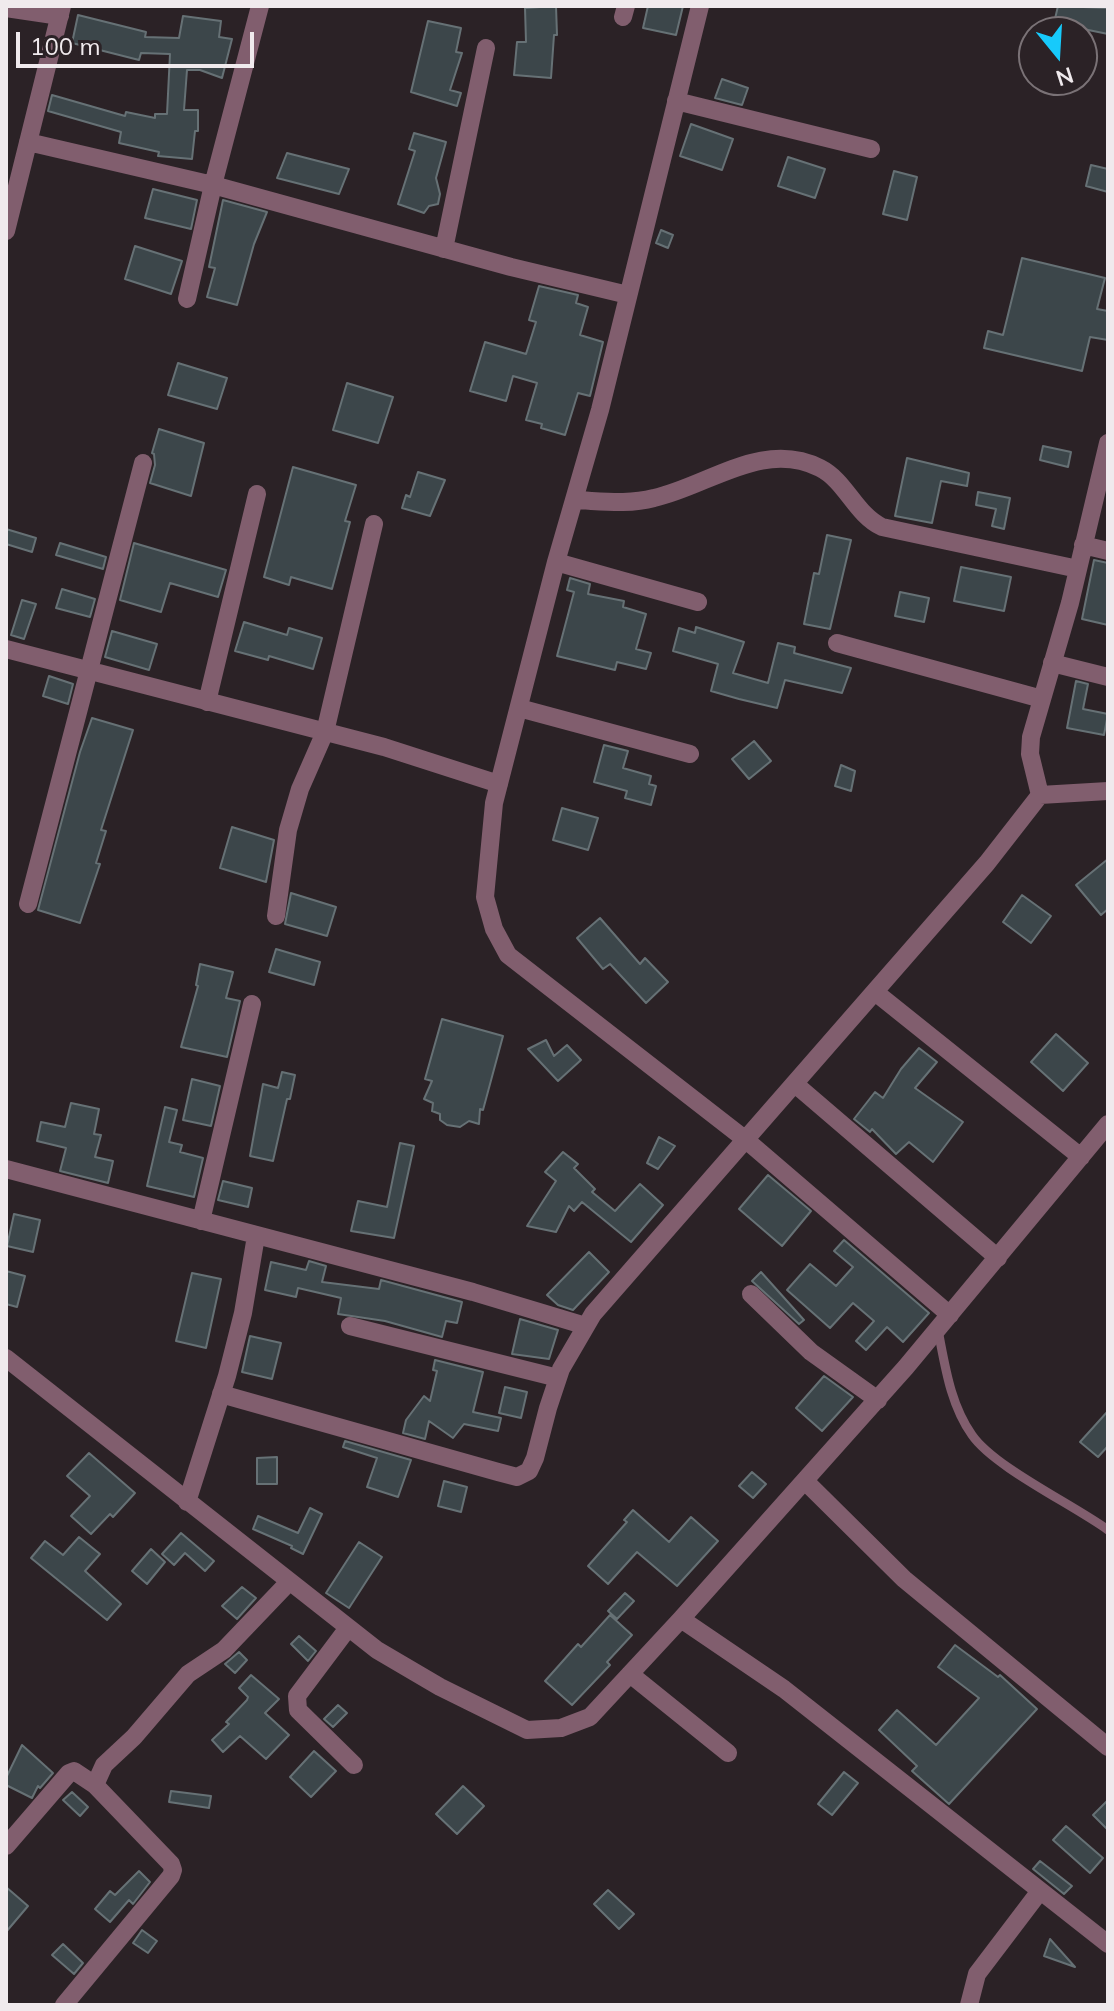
<!DOCTYPE html>
<html>
<head>
<meta charset="utf-8">
<style>
	body { margin:0 }
	#map { position:relative; width:1114px; height:2011px; overflow:hidden; background:#2b2226; font-family:Mulish,sans-serif }
	canvas { display:block }
	.frame { position:absolute; inset:0; border:8px solid #f0eaed; pointer-events:none }
	.north { position:absolute; left:1018px; top:16px; width:80px; height:80px; box-sizing:border-box; background:#2b2226; border:2px solid #7a7276; border-radius:50%; rotate:162deg; font-size:22px; font-weight:700; line-height:32px; text-align:center; color:#f0eaed }
	.north::after { content:''; display:block; margin:auto; width:28px; height:36px; background:#17cafb; clip-path:polygon(50% 0,100% 100%,50% 72%,0 100%) }
	.scale { position:absolute; left:16px; top:32px; width:238px; height:36px; box-sizing:border-box; border:4px solid #f0eaed; border-top:0; padding-left:10px; font-size:24px; line-height:28px; white-space:nowrap; color:#f0eaed; -webkit-text-stroke:6px #2b2226; paint-order:stroke }
</style>
</head>
<body>
<div id="map">
<canvas width="1114" height="2011"></canvas>
<div class="frame"></div>
<div class="north">N</div>
<div class="scale">100 m</div>
</div>
<script>
const c = document.querySelector('canvas').getContext('2d');
c.lineJoin = 'round';
function fill(path, color) {
  c.fillStyle = color;
  c.fill(path, 'evenodd');
}
function stroke(path, color, width, dash) {
  c.strokeStyle = color;
  c.lineWidth = width;
  c.lineCap = dash ? 'butt' : 'round';
  c.setLineDash(dash || []);
  c.stroke(path);
}
const building = new Path2D(`
	M556,6L557,35H554L551,78L514,75L517,42H526L525,8Z
	M648,6H683L676,35L643,28Z
	M1058,6L1108,8V34L1054,23Z
	M78,15L146,32L145,37L179,38L183,16L221,21L219,37L232,39L222,78L200,70H187L184,110H198V131H195L192,159L158,156L159,152L119,143L121,132L48,111L52,95L125,116L126,112L155,118V114H167L170,54L141,53L139,60L72,43Z
	M428,21L461,28L456,52L462,53L450,90L461,93L457,106L411,92Z
	M722,79L748,88L742,105L715,98Z
	M691,124L733,139L722,170L680,156Z
	M414,133L446,142L436,178L440,194L438,204L429,206L424,213L398,204L415,151L409,149Z
	M287,153L349,169L339,194L277,178Z
	M788,157L825,169L815,198L778,186Z
	M1091,165L1108,169V192L1086,186Z
	M894,171L917,177L907,220L883,214Z
	M153,189L197,200L191,229L145,218Z
	M223,200L267,212L254,244L237,305L207,297L215,268L209,267Z
	M661,230L673,235L668,248L656,243Z
	M135,246L182,261L171,294L125,279Z
	M1022,258L1105,278L1097,309L1108,311V340L1090,337L1082,371L984,348L988,331L1003,335Z
	M539,286L578,295L576,303L588,307L580,335L603,342L590,396L578,393L565,435L541,428L542,424L526,420L537,383L513,376L506,401L470,391L485,342L526,354L536,322L529,320Z
	M178,363L227,378L217,409L168,395Z
	M347,383L393,397L378,443L333,430Z
	M159,429L204,443L191,496L150,483L155,465L154,454L152,453Z
	M1043,446L1071,452L1068,467L1040,460Z
	M907,458L969,473L967,486L941,481L932,523L895,516Z
	M293,467L356,485L345,521L350,522L332,589L291,577L289,585L264,577Z
	M418,472L445,480L430,516L402,508L406,495L410,497Z
	M978,492L1010,498L1004,529L992,526L996,509L976,505Z
	M6,529L36,538L32,552L6,544Z
	M827,535L851,540L830,629L804,624L814,573L819,574Z
	M60,543L106,557L103,569L56,555Z
	M134,543L226,570L218,597L170,583L161,612L120,600Z
	M1094,560L1108,563V625L1082,619Z
	M961,567L1011,577L1004,611L954,601Z
	M570,578L590,584L588,594L624,601L623,607L646,614L636,649L651,653L646,669L617,662L615,670L557,656L574,592L567,590Z
	M62,589L95,599L90,617L56,608Z
	M900,592L929,598L924,622L895,616Z
	M22,600L36,604L24,639L11,635Z
	M244,622L287,635L289,628L322,638L313,669L269,656L268,660L235,651Z
	M696,627L744,642L733,673L768,683L778,643L795,647L794,653L851,668L842,693L785,680L777,708L739,699L711,691L718,664L673,651L679,628L695,633Z
	M112,631L157,644L149,670L105,657Z
	M49,676L73,684L68,704L43,696Z
	M1076,681L1088,684L1083,709L1108,714L1104,735L1067,728Z
	M92,718L133,730L101,830L106,831L96,863L100,864L80,923L38,910L80,752Z
	M754,741L771,761L749,779L732,759Z
	M604,745L628,751L623,768L651,776L649,784L656,786L651,805L625,798L627,791L594,782Z
	M841,765L855,771L851,791L835,786Z
	M562,808L598,818L588,850L553,840Z
	M232,827L274,840L266,882L220,868Z
	M1108,859V909L1101,915L1076,885Z
	M291,893L336,907L327,936L285,924Z
	M1022,895L1051,916L1031,943L1003,922Z
	M600,918L640,964L645,958L668,982L646,1003L610,964L603,969L577,938Z
	M276,949L320,962L314,985L269,972Z
	M200,964L233,972L226,998L240,1001L227,1057L181,1047L198,986L196,985Z
	M442,1019L503,1036L483,1110L480,1109L479,1124L469,1121L460,1127L447,1125L440,1120V1114L432,1111L433,1103L424,1099L432,1081L425,1079Z
	M1056,1034L1088,1063L1063,1091L1031,1062Z
	M546,1040L554,1056L567,1045L581,1060L558,1081L528,1049Z
	M919,1048L937,1062L915,1088L963,1122L933,1162L909,1142L896,1154L872,1129L870,1132L854,1119L875,1092L883,1098L901,1069Z
	M282,1072L295,1075L290,1099H287L273,1161L250,1156L263,1084L278,1088Z
	M192,1079L220,1086L211,1126L183,1120Z
	M71,1103L99,1109L94,1134L101,1135L95,1157L113,1161L108,1183L60,1171L66,1148L37,1141L41,1122L65,1127Z
	M165,1107L177,1110L169,1142L182,1145L180,1152L203,1158L194,1197L147,1186Z
	M659,1137L675,1146L658,1169L647,1163Z
	M400,1143L414,1146L394,1238L351,1231L358,1201L387,1207Z
	M563,1152L578,1164L574,1168L595,1189L592,1192L615,1211L640,1184L663,1205L631,1242L582,1202L574,1211L569,1206L556,1232L527,1226L556,1181L545,1172Z
	M768,1175L811,1211L782,1246L739,1209Z
	M223,1181L252,1188L248,1207L218,1200Z
	M14,1214L40,1220L33,1252L7,1246Z
	M844,1240L929,1313L903,1342L887,1327L866,1350L856,1341L874,1321L853,1303L830,1328L787,1290L810,1264L836,1286L853,1267L834,1251Z
	M589,1252L609,1272L573,1310L558,1305L547,1295Z
	M309,1261L326,1266L322,1282L379,1289L381,1280L462,1302L457,1323L446,1321L442,1337L385,1321L338,1314L341,1298L298,1288L296,1297L265,1290L271,1262L306,1270Z
	M6,1271L25,1276L17,1307L6,1304Z
	M761,1272L804,1320L799,1324L752,1281Z
	M192,1273L221,1279L206,1348L176,1341Z
	M520,1319L558,1330L549,1359L512,1354Z
	M250,1336L281,1343L272,1379L242,1372Z
	M435,1360L483,1372L473,1412L501,1418L498,1431L464,1424L453,1438L429,1421L425,1439L403,1433L406,1420L424,1396L430,1401L437,1371L433,1370Z
	M824,1376L853,1397L822,1431L796,1408Z
	M505,1387L527,1392L521,1418L499,1413Z
	M1108,1411V1446L1098,1457L1080,1442Z
	M345,1441L411,1460L398,1497L367,1487L377,1458L343,1447Z
	M89,1453L135,1493L113,1517L110,1514L91,1534L71,1516L90,1496L67,1476Z
	M277,1457V1484H257V1458Z
	M752,1472L766,1484L753,1498L739,1486Z
	M444,1481L467,1487L461,1512L438,1506Z
	M310,1508L322,1514L303,1554L291,1548L292,1546L253,1529L258,1516L298,1533Z
	M633,1510L669,1542L691,1517L718,1541L677,1586L637,1552L608,1584L588,1566L627,1522L624,1520Z
	M181,1533L214,1561L205,1571L185,1553L174,1565L162,1554Z
	M79,1537L100,1554L85,1571L121,1604L107,1620L31,1558L45,1541L63,1555Z
	M359,1542L382,1557L349,1608L326,1593Z
	M151,1549L165,1562L147,1584L132,1571Z
	M242,1587L256,1598L237,1619L222,1606Z
	M625,1593L634,1601L617,1619L608,1611Z
	M610,1615L632,1635L607,1662L610,1665L572,1705L545,1681L578,1644L581,1647Z
	M299,1636L316,1651L308,1661L291,1644Z
	M955,1645L998,1677L1000,1675L1037,1709L949,1804L912,1771L917,1766L879,1730L897,1710L936,1745L979,1698L938,1667Z
	M239,1652L247,1660L235,1673L225,1664Z
	M251,1675L279,1699L265,1713L289,1735L266,1759L240,1736L223,1752L212,1740L229,1724L226,1722L247,1700L248,1697L239,1688Z
	M338,1705L347,1713L333,1727L324,1719Z
	M22,1745L53,1773L40,1788L38,1786L32,1798L6,1785V1778Z
	M314,1751L336,1771L311,1797L290,1777Z
	M844,1772L858,1783L832,1815L818,1804Z
	M463,1786L484,1806L457,1834L436,1814Z
	M171,1791L211,1796L209,1808L169,1802Z
	M72,1792L88,1807L80,1816L63,1800Z
	M1108,1800V1830L1093,1815Z
	M1066,1826L1103,1858L1090,1873L1053,1840Z
	M1040,1861L1072,1886L1064,1894L1033,1869Z
	M139,1871L150,1882L133,1904L129,1900L110,1922L95,1909L110,1891L115,1895Z
	M6,1887L28,1906L6,1932Z
	M608,1890L634,1914L619,1929L594,1904Z
	M142,1930L157,1941L148,1953L133,1943Z
	M1050,1939L1075,1967L1044,1956Z
	M63,1944L83,1963L74,1974L52,1955Z`);
const service = new Path2D(`
	M938,1330C945,1365 950,1404 972,1435C994,1467 1072,1504 1108,1530`);
const minor = new Path2D(`
	M700,6L600,410L556,562L494,803L485,897L494,929L508,955L746,1140L950,1315
	M6,8L60,16
	M623,17L626,6
	M676,101L871,149
	M28,142L213,185L511,267L628,295
	M6,231L62,6
	M444,249L486,48
	M187,299L213,185L260,6
	M574,500C601,501 628,505 654,498C708,486 763,439 820,468C846,481 855,514 882,527L1078,569
	M1083,545L1108,551
	M556,562L698,602
	M837,643L1042,699
	M6,649L384,747L499,784
	M1052,663L1108,677
	M207,702L257,494
	M519,708L690,754
	M1040,795L1030,754L1031,737L1070,603L1108,443
	M28,904L143,463
	M276,916L288,830L300,789L325,732L374,524
	M875,992L1081,1157
	M795,1084L998,1258
	M6,1169L473,1292L586,1326
	M201,1221L252,1004
	M751,1294L811,1352L878,1400
	M350,1326L558,1378
	M6,1358L377,1650L440,1687L527,1730L561,1728L590,1717L681,1619L906,1367L1108,1124
	M221,1394L498,1472L517,1477L529,1471L535,1458L548,1408L561,1369L593,1314L987,863L1040,795L1108,791
	M805,1481L904,1579L1108,1747
	M187,1502L227,1376L243,1313L256,1236
	M681,1619L784,1689L1108,1944
	M348,1628L297,1696L298,1710L354,1765
	M630,1674L728,1753
	M95,1785L104,1765L134,1737L188,1674L224,1650L289,1582
	M6,1846L69,1773L74,1771L95,1785L171,1864L173,1870L171,1876L64,2005
	M969,2005L977,1974L1040,1891`);
fill(building, '#3c464a');
stroke(building, '#667175', 2);
stroke(service, '#815e6e', 9);
stroke(minor, '#815e6e', 18);
</script>
</body>
</html>
